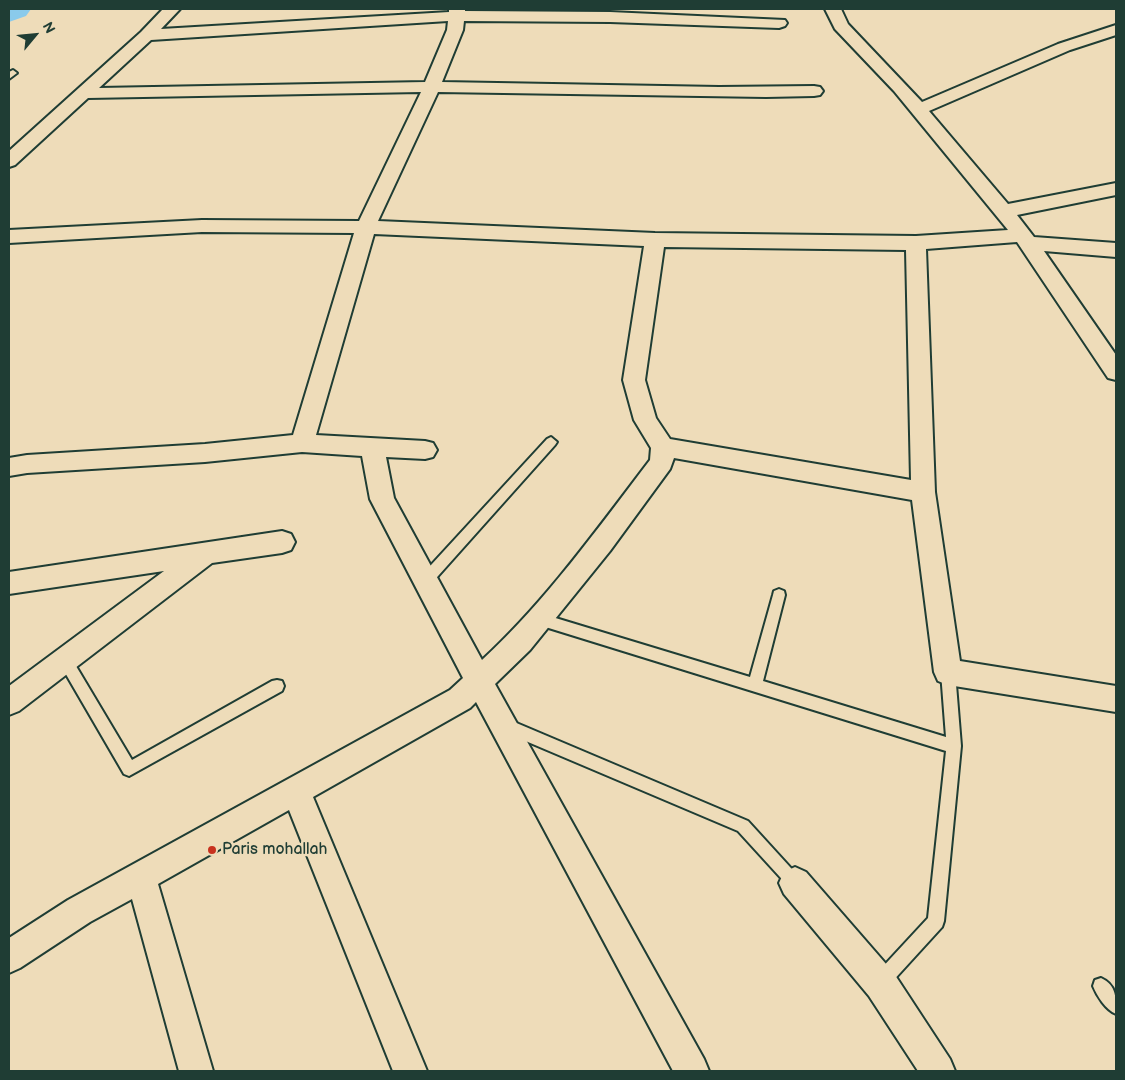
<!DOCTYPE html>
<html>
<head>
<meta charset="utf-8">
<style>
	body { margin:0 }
	#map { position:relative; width:1125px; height:1080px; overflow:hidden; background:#eedcb9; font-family:"Balsamiq Sans",sans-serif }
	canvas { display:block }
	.frame { position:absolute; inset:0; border:10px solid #1f3d34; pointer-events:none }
	.north { position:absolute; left:10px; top:10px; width:50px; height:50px; -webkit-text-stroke:4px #eedcb9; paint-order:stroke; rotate:62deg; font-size:14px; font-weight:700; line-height:20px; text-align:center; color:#1f3d34 }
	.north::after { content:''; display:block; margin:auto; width:18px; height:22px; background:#1f3d34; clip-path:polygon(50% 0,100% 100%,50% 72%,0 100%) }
</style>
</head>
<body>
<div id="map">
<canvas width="1125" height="1080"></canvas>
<div class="frame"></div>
<div class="north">N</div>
</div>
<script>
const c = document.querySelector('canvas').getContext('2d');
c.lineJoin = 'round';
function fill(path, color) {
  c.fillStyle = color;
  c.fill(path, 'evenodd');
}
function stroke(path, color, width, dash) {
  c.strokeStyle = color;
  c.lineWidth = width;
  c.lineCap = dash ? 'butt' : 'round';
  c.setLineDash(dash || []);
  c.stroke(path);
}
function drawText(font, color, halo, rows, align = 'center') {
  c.font = font + ' "Balsamiq Sans",sans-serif';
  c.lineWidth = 5;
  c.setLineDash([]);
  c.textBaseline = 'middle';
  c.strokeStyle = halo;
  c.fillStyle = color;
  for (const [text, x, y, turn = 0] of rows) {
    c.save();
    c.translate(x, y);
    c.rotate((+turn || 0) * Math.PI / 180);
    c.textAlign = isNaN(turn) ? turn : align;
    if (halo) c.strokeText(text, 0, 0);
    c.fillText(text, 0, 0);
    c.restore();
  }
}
const river = new Path2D(`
	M9,9H31L26,16L9,22Z`);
const lane = new Path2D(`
	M13,70L17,73L9,79V72Z
	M551,437L557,442L555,445L430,585L425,587L420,585L419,581L420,577L547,439Z
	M779,589L784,591L785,595L763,681L946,737L941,672L943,668L948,666L953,668L955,672L961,746L944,921L942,927L890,984L888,989L882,991L876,989L874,983L878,972L928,918L946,751L539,625L534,623L532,619L534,615L539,613L750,677L773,595L774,591Z
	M65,654L70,656L132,760L272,681L277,680L282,681L284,686L282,691L129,776L124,774L60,664L58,660L60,656Z
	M507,719L748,821L800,878L803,883L800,888L795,891L790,888L738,831L502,731L500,726L502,721Z
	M1101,978C1117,985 1116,999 1116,1014C1106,1010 1097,996 1093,986L1095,980Z`);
const street = new Path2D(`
	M163,9H180L161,29L449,12V9H465V11L610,12L785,20L787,23L785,26L779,28L610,22L464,21L463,30L442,82L719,87L814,86L820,87L823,91L820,95L814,96L766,97L438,92L378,221L655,233L916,236L1008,230L894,91L835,29L825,9H841L848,24L922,102L1058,44L1116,25V35L1070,50L929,111L1008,204L1116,183V195L1017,215L1034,237L1116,243V257L1044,251L1116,355V380L1108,378L1017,242L926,249L935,492L960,661L1116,686V712L948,685L938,681L934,672L912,500L674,458L670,469L610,551L530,650L495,684L704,1059L709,1071H673L476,702L470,708L313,797L427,1071H393L289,810L158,884L213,1071H179L132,899L90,922L20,968L9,973V938L68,900L450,690L463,678L370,499L362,456L302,452L205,462L27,473L9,476V458L27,455L205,444L293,435L354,233L202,232L9,243V230L202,220L359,221L421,92L88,98L15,165L9,167V151L141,32ZM448,21L447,30L425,82L99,88L151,40ZM374,234L644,246L623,380L634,420L651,448L650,460C598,528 546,601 482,660L394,498L386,457L425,459L433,457L437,450L433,443L425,441L316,435ZM664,247L906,250L911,480L670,439L656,418L645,380Z
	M282,531L291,534L295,542L291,550L282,553L212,563L19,711L9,715V686L164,571L9,594V572Z
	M795,867L806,872L893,972L950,1059L955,1071H918L869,996L784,894L779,883L784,872Z`);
const markers = [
	[212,850,5,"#c8321e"]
];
const nearPoinames = [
	["Paris mohallah",222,850]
];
fill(river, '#8acaeb');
stroke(lane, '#1f3d34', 4);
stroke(street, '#1f3d34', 4);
fill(lane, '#eedcb9');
fill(street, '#eedcb9');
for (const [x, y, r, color] of markers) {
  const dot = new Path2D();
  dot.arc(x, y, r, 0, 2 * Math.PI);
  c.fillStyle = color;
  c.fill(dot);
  stroke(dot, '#eedcb9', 2);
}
drawText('16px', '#1f3d34', '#eedcb9', nearPoinames, 'left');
</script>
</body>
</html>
